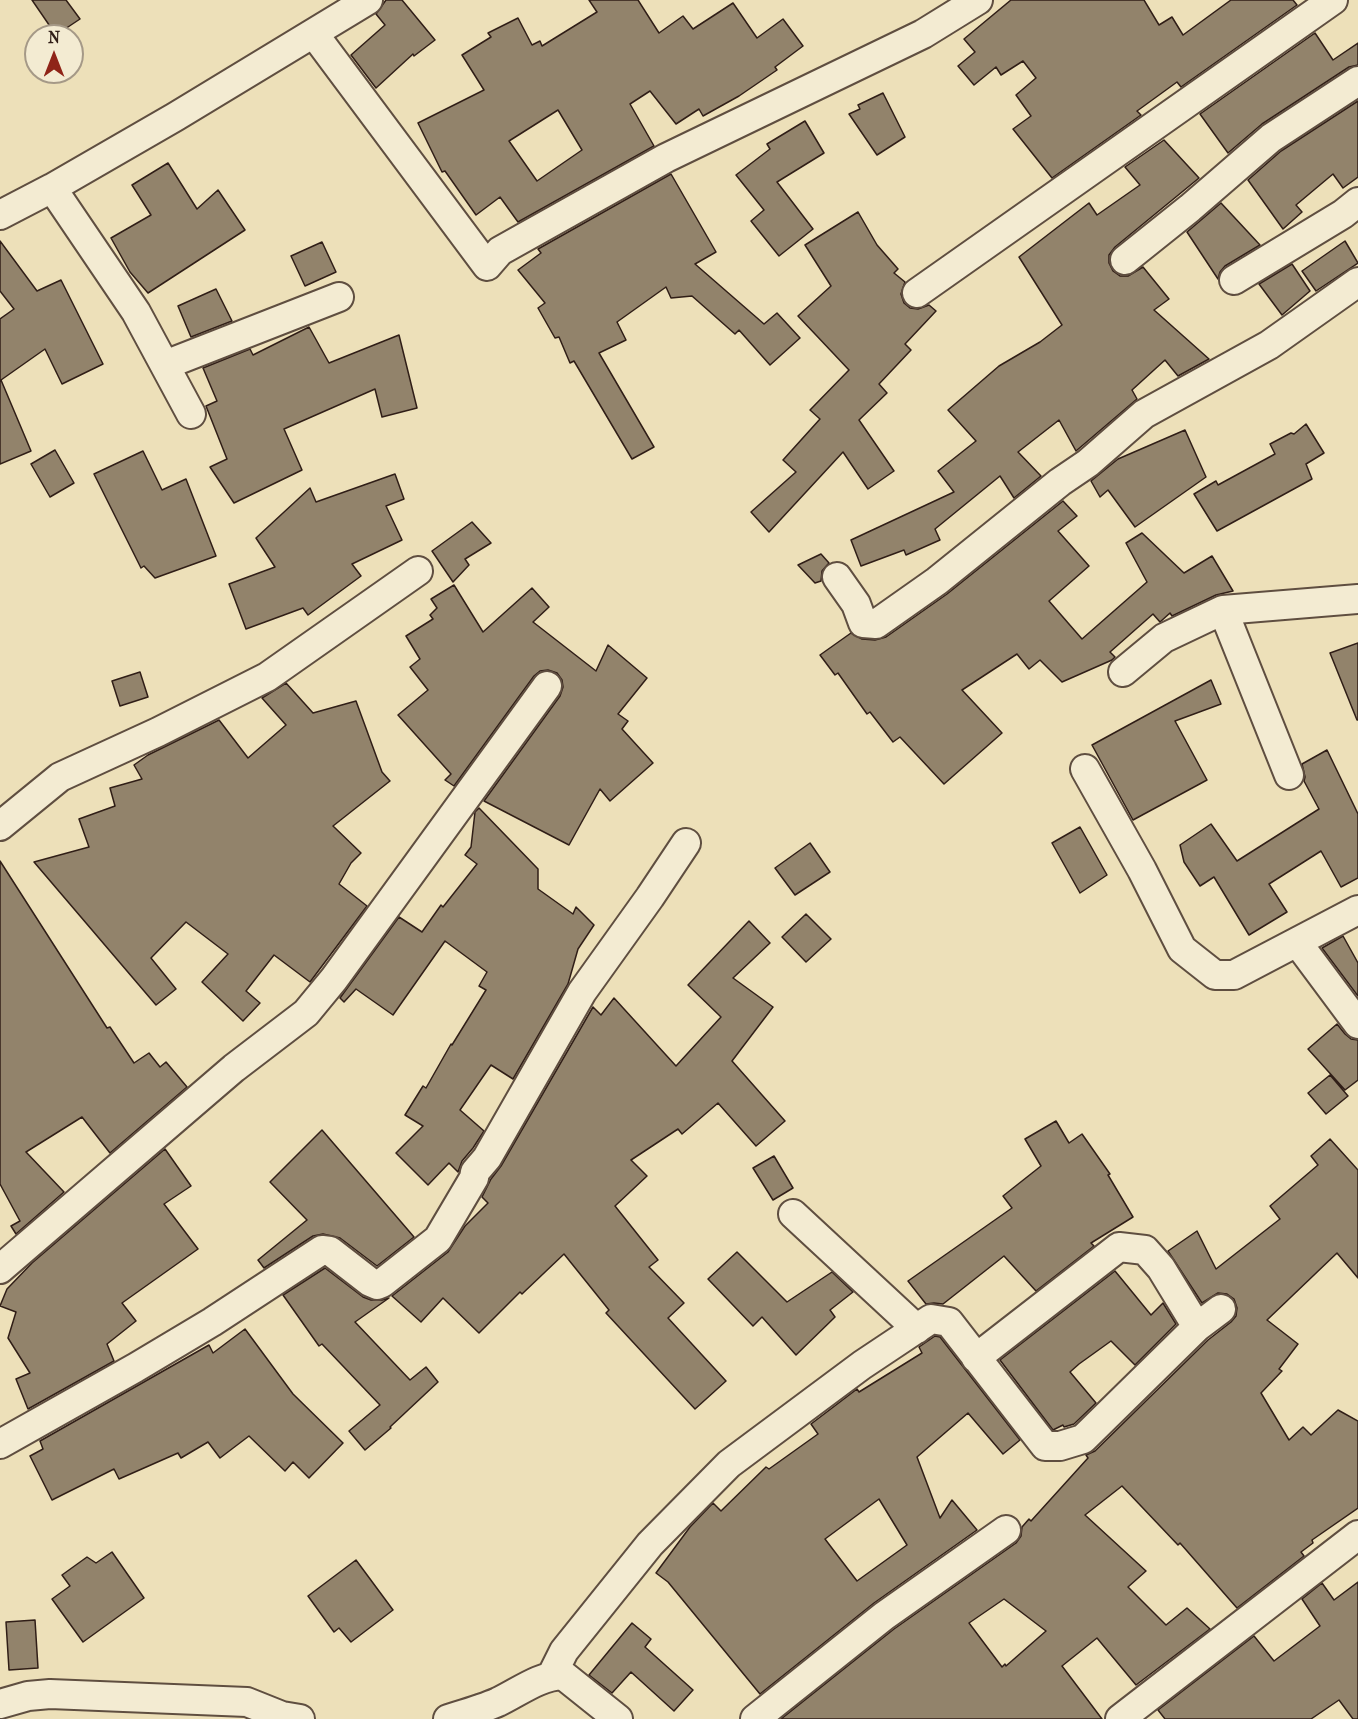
<!DOCTYPE html>
<html>
<head>
<meta charset="utf-8">
<style>
	body { margin:0 }
	#map { position:relative; width:1358px; height:1719px; overflow:hidden; background:#ede0b9; font-family:"IM FELL French Canon",serif }
	canvas { display:block }
	.north { position:absolute; left:24px; top:24px; width:60px; height:60px; box-sizing:border-box; background:#f3ebd2; border:2px solid #a59987; border-radius:50%; rotate:0deg; font-size:16px; font-weight:700; line-height:24px; text-align:center; color:#301e17 }
	.north::after { content:''; display:block; margin:auto; width:21px; height:27px; background:#8f2418; clip-path:polygon(50% 0,100% 100%,50% 72%,0 100%) }
</style>
</head>
<body>
<div id="map">
<canvas width="1358" height="1719"></canvas>
<div class="north">N</div>
</div>
<script>
const c = document.querySelector('canvas').getContext('2d');
c.lineJoin = 'round';
function fill(path, color) {
  c.fillStyle = color;
  c.fill(path, 'evenodd');
}
function stroke(path, color, width, dash) {
  c.strokeStyle = color;
  c.lineWidth = width;
  c.lineCap = dash ? 'butt' : 'round';
  c.setLineDash(dash || []);
  c.stroke(path);
}
const building = new Path2D(`
	M32,0H66L80,19L56,35Z
	M386,0H402L435,40L414,56L413,54L376,88L351,55L385,25L376,14Z
	M589,0H638L659,33L683,16L693,29L733,3L757,38L783,19L803,46L775,67L777,70L739,96L703,116L699,109L676,124L650,91L630,104L654,146L518,222L500,197L476,215L445,171L442,172L418,123L484,90L462,55L491,37L488,33L518,18L532,45L540,41L542,46L597,12ZM558,110L582,150L537,181L509,141Z
	M1011,0H1144L1159,25L1172,17L1183,35L1231,0H1293L1297,5L1181,87L1177,82L1137,111L1141,115L1052,178L1013,129L1031,116L1016,95L1036,78L1023,61L1001,75L996,67L974,85L958,66L975,52L964,39Z
	M1315,33L1333,60L1358,43V65L1349,67L1262,124L1228,153L1200,114Z
	M883,93L905,137L877,155L849,114L860,109L858,105Z
	M1358,101V177L1343,188L1333,174L1296,205L1302,212L1283,229L1248,180L1281,151Z
	M805,121L824,153L777,182L813,229L779,256L751,221L764,210L736,175L770,149L767,144Z
	M1164,140L1199,178L1115,247L1109,255V263L1113,271L1120,276H1128L1143,267L1169,299L1154,310L1209,359L1178,376L1165,360L1132,390L1137,399L1076,451L1059,420L1018,452L1041,476L1014,498L1000,476L935,529L940,540L906,555L904,550L861,566L851,540L954,492L938,471L976,441L948,410L999,366L1040,342L1062,325L1019,257L1089,203L1097,215L1140,185L1125,167Z
	M168,163L197,209L218,190L245,230L148,293L130,272L111,238L151,215L132,185Z
	M671,174L716,252L695,264L764,324L777,313L800,338L770,365L739,330L735,334L692,296L671,298L666,287L617,322L626,340L599,353L654,447L632,459L574,361L570,363L559,337L555,338L538,308L545,303L518,270L541,253L538,249Z
	M1221,203L1260,245L1225,266L1220,272L1218,279L1187,232Z
	M858,212L877,245L898,269L894,273L905,282L901,294L904,303L910,308L918,309L929,305L936,311L905,344L911,350L879,384L887,393L859,420L894,471L868,489L843,452L769,532L751,512L796,472L783,460L820,419L810,410L849,370L798,316L831,286L805,245Z
	M0,241L37,291L61,280L103,364L62,384L45,349L1,380L31,451L0,464V319L14,309L0,291Z
	M1345,241L1358,263L1316,291L1302,271Z
	M322,242L336,272L305,286L291,256Z
	M1292,264L1310,291L1282,315L1259,284Z
	M216,289L232,321L191,337L178,306Z
	M309,327L329,363L399,335L417,408L382,417L375,389L284,429L302,470L234,503L210,467L227,459L206,406L217,401L203,368L250,349L253,355Z
	M1306,424L1324,453L1306,464L1312,479L1217,531L1194,494L1216,481L1218,485L1275,454L1270,444L1291,433L1294,434Z
	M1185,430L1206,477L1135,527L1108,490L1100,497L1091,481L1118,459Z
	M55,450L74,483L50,497L31,464Z
	M143,451L162,490L186,479L216,556L155,578L144,566L141,568L94,474Z
	M395,474L404,499L386,506L402,540L352,564L361,576L308,615L303,608L246,629L229,584L275,567L256,538L310,488L316,502Z
	M1063,501L1077,516L1058,531L1089,566L1049,601L1082,639L1147,582L1126,543L1142,533L1184,573L1212,556L1233,591L1216,595L1172,616L1170,613L1160,622L1153,614L1110,652L1115,657L1112,660L1062,682L1040,660L1029,669L1017,654L962,690L1002,733L944,784L900,737L893,742L870,712L867,714L838,673L835,675L820,655L851,633L862,639L875,640L886,637L947,594Z
	M472,522L491,543L465,559L469,565L453,582L432,551Z
	M821,554L829,563L822,571L821,581L815,583L798,565Z
	M454,585L483,632L532,588L549,607L533,622L596,671L608,645L647,678L618,714L628,721L622,729L653,763L610,801L600,789L569,845L484,801L560,696L563,687L562,680L557,673L548,670L540,671L534,676L454,786L445,780L451,774L398,715L428,690L410,667L420,659L406,636L433,619L430,615L437,608L431,599Z
	M1358,643V720H1357L1330,653Z
	M140,672L148,697L120,706L112,681Z
	M1211,680L1221,704L1175,721L1207,780L1133,820L1092,745Z
	M286,683L313,713L356,701L382,772L390,781L333,826L361,853L351,863L339,884L367,906L310,982L274,955L246,991L260,1003L243,1021L202,982L228,954L186,922L151,958L176,989L156,1005L34,862L89,847L79,819L115,806L110,788L142,779L134,765L148,755L219,720L248,758L286,725L262,698Z
	M1327,750L1358,814V878L1341,887L1321,851L1269,884L1287,912L1249,935L1214,877L1200,886L1184,862L1180,845L1211,824L1237,861L1319,809L1304,781L1305,777L1302,764Z
	M479,808L538,869V889L573,914L576,907L594,925L578,949L568,984L513,1079L491,1065L460,1110L484,1131L473,1148L462,1161L458,1172L449,1163L428,1185L396,1153L423,1126L405,1115L423,1086L426,1088L451,1044L452,1045L486,990L479,986L487,972L445,941L393,1015L356,989L344,1002L340,998L399,917L422,932L441,905L443,907L477,864L465,855L471,847L475,812Z
	M1080,827L1107,875L1080,893L1052,843Z
	M810,843L830,872L795,895L775,868Z
	M0,861L107,1028L110,1027L134,1063L149,1053L160,1067L166,1062L187,1087L110,1153L82,1117L26,1152L64,1192L16,1234L11,1226L20,1221L0,1184Z
	M806,914L831,939L806,962L782,937Z
	M749,921L770,943L733,978L773,1007L732,1061L785,1121L756,1146L718,1103L682,1134L678,1129L631,1160L647,1176L615,1206L658,1260L649,1267L684,1303L668,1318L726,1381L695,1409L606,1313L609,1310L564,1254L522,1294L520,1292L479,1333L443,1298L421,1322L392,1296L448,1252L465,1226L488,1203L482,1197L491,1179L501,1166L593,1007L601,1015L614,998L676,1066L721,1017L688,985Z
	M1343,936L1358,963V996L1322,948Z
	M1337,1024L1345,1034L1351,1039L1358,1040V1080L1345,1090L1308,1049Z
	M1330,1075L1348,1096L1326,1114L1308,1093Z
	M1056,1121L1069,1143L1082,1134L1110,1174L1108,1175L1133,1217L1091,1243L1094,1246L1036,1291L1004,1256L943,1304L934,1303L926,1304L908,1281L1012,1208L1003,1196L1041,1166L1025,1139Z
	M322,1130L414,1237L377,1266L340,1238L323,1234L313,1236L264,1268L258,1260L307,1220L270,1182Z
	M1330,1139L1358,1170V1278L1337,1253L1267,1320L1298,1344L1279,1369L1282,1371L1261,1393L1289,1440L1303,1427L1311,1435L1338,1410L1358,1421V1508L1312,1540L1313,1543L1301,1552L1304,1556L1237,1608L1180,1543L1178,1545L1122,1486L1085,1515L1146,1571L1128,1587L1166,1625L1187,1608L1210,1629L1136,1685L1097,1638L1062,1666L1102,1719H781L894,1629L1016,1543L1021,1536L1022,1527L1029,1519L1031,1521L1088,1458L1086,1455L1095,1451L1208,1340L1231,1322L1236,1316L1237,1308L1234,1299L1227,1294L1218,1293L1202,1303L1168,1251L1197,1231L1216,1269L1280,1219L1270,1206L1318,1165L1311,1156ZM1004,1599L1046,1631L1006,1666L1005,1664L1002,1667L969,1623Z
	M165,1149L191,1186L164,1204L198,1249L122,1303L136,1321L107,1344L114,1361L28,1409L16,1379L30,1373L8,1338L16,1312L0,1306L7,1289L32,1263Z
	M774,1156L793,1188L773,1200L753,1168Z
	M737,1252L787,1302L832,1272L853,1292L830,1310L835,1317L796,1355L762,1317L753,1326L708,1279Z
	M325,1268L363,1297L371,1300H382L389,1298L355,1322L410,1380L426,1367L438,1382L390,1427L391,1428L365,1450L349,1431L380,1405L322,1344L319,1346L283,1295Z
	M1115,1271L1151,1315L1163,1303L1176,1324L1135,1365L1111,1341L1079,1364L1070,1372L1096,1403L1074,1424L1064,1427L1063,1425L1053,1430L1000,1360Z
	M245,1329L293,1394L343,1443L309,1478L293,1462L285,1471L249,1436L220,1458L208,1442L181,1458L178,1453L119,1479L114,1469L52,1500L30,1456L43,1449L40,1441L209,1345L213,1353Z
	M935,1336L940,1337L1020,1440L1003,1454L968,1413L917,1457L940,1518L952,1500L977,1530L874,1603L760,1694L668,1582L656,1573L690,1527L713,1503L721,1511L766,1467L769,1469L818,1434L811,1424L857,1389L859,1392L922,1353L919,1347ZM879,1499L907,1545L857,1581L825,1539Z
	M112,1552L144,1598L83,1642L52,1599L70,1586L62,1575L87,1557L96,1563Z
	M356,1560L393,1610L351,1642L339,1628L334,1632L308,1596Z
	M1358,1582V1719H1353L1339,1700L1311,1719H1165L1158,1710L1254,1636L1274,1661L1320,1626L1302,1599L1322,1583L1334,1600Z
	M35,1620L38,1668L9,1670L6,1622Z
	M632,1623L651,1639L645,1647L693,1690L674,1711L631,1672L612,1693L589,1675Z`);
const minor = new Path2D(`
	M314,34L487,266L500,251L666,158L923,34L978,0
	M52,188L136,312L191,414
	M0,215L52,188L175,117L368,0
	M1125,260L1190,208L1271,138L1358,81
	M1234,280L1343,214L1358,202
	M917,293L1333,0
	M165,365L339,297
	M837,577L856,604L863,623L876,624L937,581L1060,482L1088,463L1144,414L1269,345L1358,282
	M1223,610L1289,775
	M1123,672L1164,638L1223,610L1358,599
	M1085,769L1142,870L1182,949L1215,975H1234L1358,910
	M0,826L60,777L158,732L267,677L418,571
	M1297,942L1358,1024
	M793,1214L917,1329
	M0,1269L234,1068L306,1013L334,979L547,686
	M976,1358L1119,1247L1145,1250L1161,1268L1197,1327
	M0,1444L135,1368L212,1322L322,1250L330,1251L370,1282L377,1285L382,1283L438,1239L474,1178L475,1172L487,1158L582,992L650,897L686,843
	M552,1675L564,1651L650,1544L729,1464L862,1365L931,1319L949,1322L1045,1446H1060L1083,1439L1197,1327L1221,1309
	M0,1704L28,1696L50,1694L247,1702L282,1716L300,1719
	M448,1719C464,1714 482,1709 498,1702C519,1692 539,1676 563,1675L618,1719
	M755,1719L884,1616L1006,1530
	M1120,1719L1358,1535`);
fill(building, '#92836b');
stroke(building, '#301e17', 1.5);
stroke(minor, '#5f4e40', 32);
stroke(minor, '#f3ebd2', 28);
</script>
</body>
</html>
